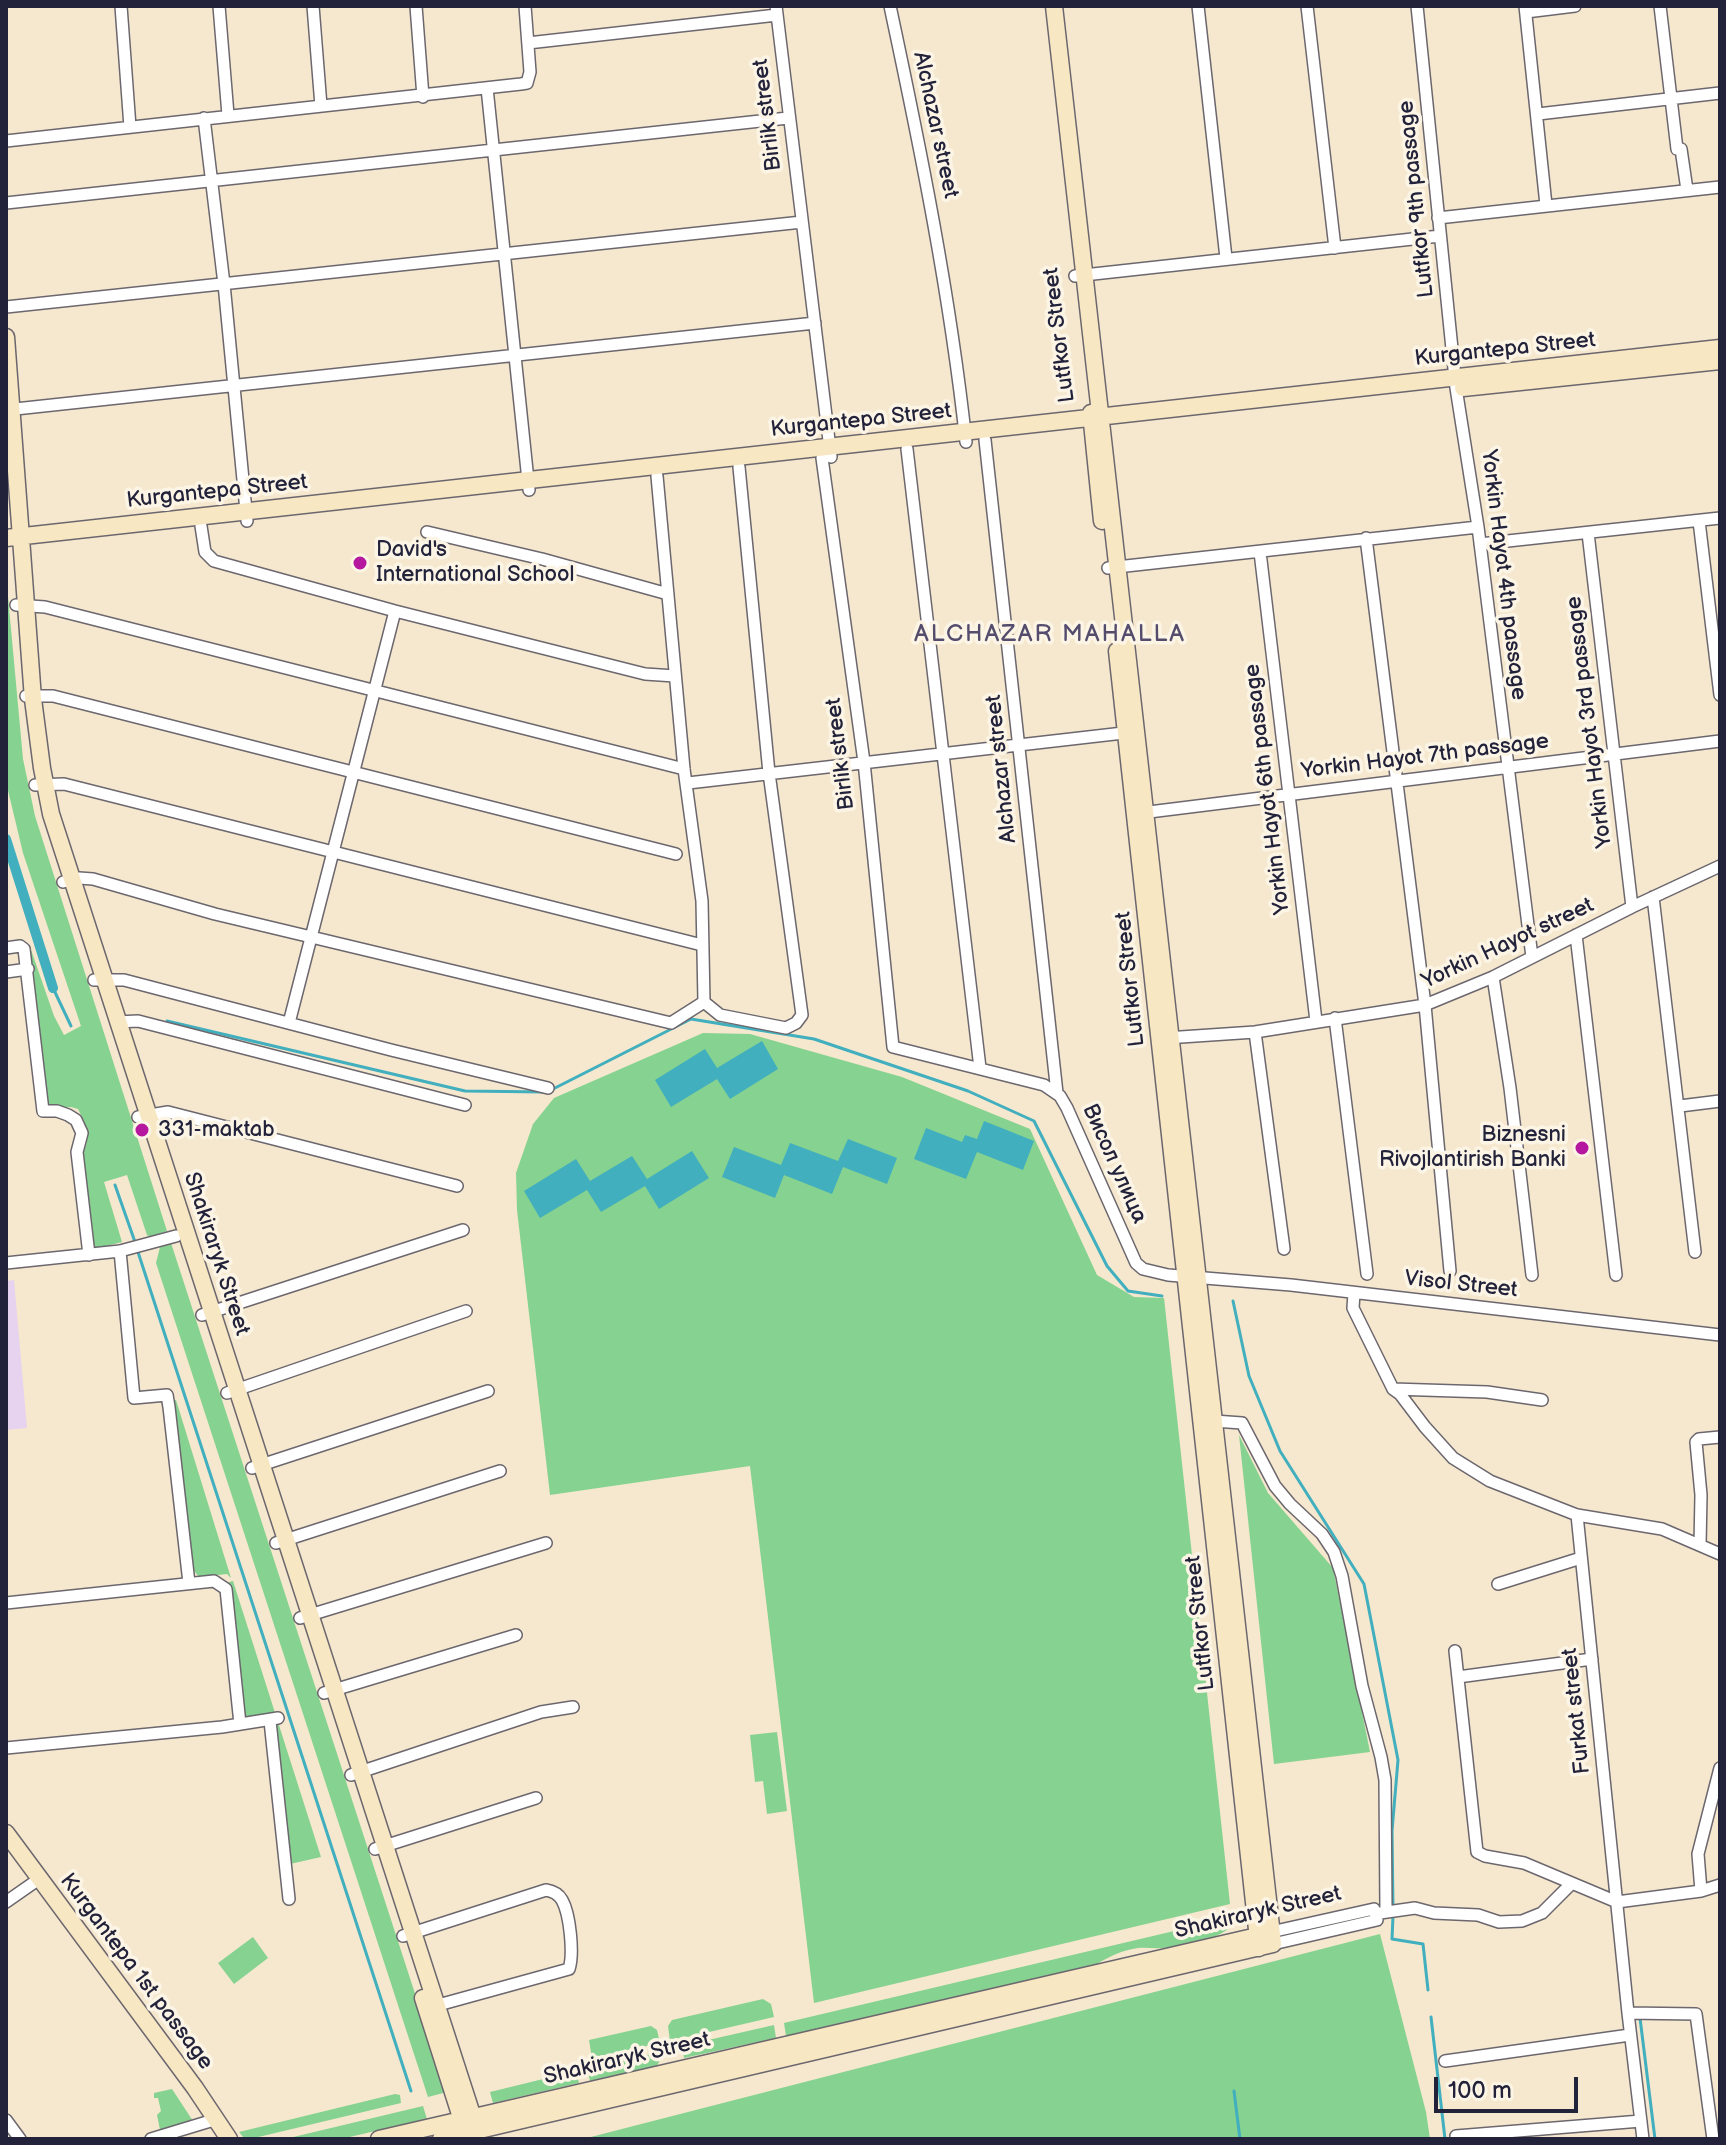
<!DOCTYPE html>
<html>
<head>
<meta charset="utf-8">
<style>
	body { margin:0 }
	#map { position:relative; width:1726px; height:2145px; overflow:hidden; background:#f5e8ce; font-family:"Balsamiq Sans",sans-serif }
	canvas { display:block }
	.frame { position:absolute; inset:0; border:8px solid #22223b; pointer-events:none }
	.scale { position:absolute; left:1434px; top:2077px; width:144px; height:36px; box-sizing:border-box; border:4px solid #22223b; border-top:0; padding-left:10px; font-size:24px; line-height:28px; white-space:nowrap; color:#22223b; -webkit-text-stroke:6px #fcf5e5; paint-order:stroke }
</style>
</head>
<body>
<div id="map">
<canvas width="1726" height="2145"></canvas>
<div class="frame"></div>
<div class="scale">100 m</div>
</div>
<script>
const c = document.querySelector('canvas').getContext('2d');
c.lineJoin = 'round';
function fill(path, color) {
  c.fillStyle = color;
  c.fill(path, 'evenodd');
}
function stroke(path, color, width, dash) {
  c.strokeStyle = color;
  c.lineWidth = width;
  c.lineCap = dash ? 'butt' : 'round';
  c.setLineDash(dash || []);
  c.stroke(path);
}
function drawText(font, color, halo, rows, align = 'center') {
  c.font = font + ' "Balsamiq Sans",sans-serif';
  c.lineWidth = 7;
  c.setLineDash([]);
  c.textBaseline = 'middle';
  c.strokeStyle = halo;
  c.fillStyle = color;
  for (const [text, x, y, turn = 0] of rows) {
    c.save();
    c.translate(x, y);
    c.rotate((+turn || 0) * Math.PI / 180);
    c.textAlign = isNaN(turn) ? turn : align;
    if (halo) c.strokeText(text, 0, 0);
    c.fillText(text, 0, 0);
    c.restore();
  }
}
const built = new Path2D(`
	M14,1280L27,1428L6,1430V1281Z`);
const green = new Path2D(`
	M6,575L23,759L35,816L167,1231L150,1237L147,1235L127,1175L104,1182L122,1242L99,1248L93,1247C91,1241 82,1167 82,1157C82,1151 84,1151 86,1145C90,1132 84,1121 78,1109L71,1107L52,1109L45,1102L29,944L54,1016L64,1035L81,1026L23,853L6,782Z
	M703,1033L750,1034L902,1077L1030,1129L1097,1275L1134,1297L1164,1298L1230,1904L814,2003L750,1466L550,1495L517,1210L516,1173L533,1124L554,1098Z
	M171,1243L447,2092L428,2097L156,1263L160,1247Z
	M174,1400H176L231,1578L227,1574L199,1577L191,1567Z
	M1239,1435L1268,1493L1333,1568L1370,1752L1274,1764Z
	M233,1581L321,1857L290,1864L275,1716L246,1718L242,1710L229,1582Z
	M777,1732L787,1811L767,1814L763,1781L755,1782L750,1735Z
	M1242,1915C1227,1939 1190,1945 1163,1948C1155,1949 1146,1947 1138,1948C1123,1950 1110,1956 1097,1964L786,2036L784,2023Z
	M1380,1934L1426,2112L1430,2139H583Z
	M253,1937L268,1958L234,1984L218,1963Z
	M763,1999L771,2004L774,2017L670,2041L668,2026L672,2020Z
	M774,2025L776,2038L684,2058L682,2046Z
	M651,2026L657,2030L660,2043L592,2058L589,2040Z
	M660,2052L661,2058L657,2066L590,2081L587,2069Z
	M576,2071L579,2083L493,2103L490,2092Z
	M172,2089L193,2121L160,2130L157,2115L161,2111L158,2098H154V2093Z
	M395,2094L400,2095L401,2103L250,2139H245L239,2132Z
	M423,2106L427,2119L341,2139H285Z`);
const water = new Path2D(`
	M762,1041L778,1069L730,1099L717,1079L671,1107L655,1080L705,1049L717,1068Z
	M984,1121L1034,1141L1023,1170L977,1152L966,1179L914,1159L926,1128L962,1142L965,1135L977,1139Z
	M848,1139L897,1158L887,1184L843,1167L832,1194L784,1175L775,1198L722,1177L734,1147L781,1165L790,1143L838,1161Z
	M692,1151L709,1178L659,1209L645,1186L601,1212L587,1190L540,1218L524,1191L576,1159L590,1181L632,1156L647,1179Z`);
const stream = new Path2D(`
	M53,988L71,1026
	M167,1021L465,1091L546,1092
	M553,1089L691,1019L814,1039L968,1091L1034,1121L1107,1266L1128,1291L1162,1296
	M115,1185L135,1242
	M137,1249L411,2091
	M1233,1301L1249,1376L1280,1451L1364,1584L1398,1760L1392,1831L1393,1908
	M1393,1916L1392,1939L1423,1944L1428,1990
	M1431,2017L1445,2139
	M1640,2018L1655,2139
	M1234,2091L1240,2139`);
const canal = new Path2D(`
	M6,839L53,988`);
const street = new Path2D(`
	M121,6L130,127
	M219,6L228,115
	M313,6L321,106
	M416,6L423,97
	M776,6L831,457
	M890,6C921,151 950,295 966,442
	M1198,6L1226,258
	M1307,6L1335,248
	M1417,6L1456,388L1478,527L1532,957
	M1525,6L1546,205
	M1660,6L1677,149H1681L1687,190
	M1526,12L1575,6
	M528,43L777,15
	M487,88L529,490
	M1538,114L1720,93
	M204,118L224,284L247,521
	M6,141L521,84L527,83L530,72L525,6
	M6,203L788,118
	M1438,218L1720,187
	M1075,276L1440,236
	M6,307L802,222
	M6,410L815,323
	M985,440L1057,1093
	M907,449L980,1068
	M822,458L864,762L893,1047L1044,1085L1060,1096L1067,1108L1136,1263L1143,1269L1168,1275L1291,1285L1720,1335
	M1699,521L1720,695
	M201,526L205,552L214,561L395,611L645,674L675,676
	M427,532L542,559L668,594
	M1588,533L1632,907
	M1366,538L1425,1005L1450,1271
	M1480,544L1720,518
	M1260,552L1316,1021
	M1108,568L1478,527
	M16,605L45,607L684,769
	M26,696H53L676,854
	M688,783L1132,732
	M35,785L64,784L702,945
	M1141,813L1720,741
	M63,882L79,878L93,879L215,914L671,1023L704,1002L702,901L684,769L657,476
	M1653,897L1695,1252
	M1576,935L1616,1275
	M6,948L20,946L24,949L43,1111H57L68,1115L76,1120L82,1133L77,1152L89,1255
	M6,972L28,969
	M1493,977L1510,1088L1532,1275
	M94,980H124L391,1050L548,1088
	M704,1002L720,1015L786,1028L796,1023L802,1015L769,773L739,467
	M1335,1018L1367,1274
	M117,1022L138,1021L465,1105
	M289,1023L395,611
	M1255,1032L1284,1249
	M1166,1038L1255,1032L1425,1005L1493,977L1632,907L1720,866
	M1680,1106L1720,1101
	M138,1117L168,1112L457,1186
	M120,1251L134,1398L167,1395L169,1407L189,1583
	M6,1263L120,1251L176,1236
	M1354,1293L1353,1308L1393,1389L1400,1394L1425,1427L1453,1458L1490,1481L1577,1515L1662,1529L1720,1554
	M202,1315L463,1230
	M1393,1389L1487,1392L1542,1400
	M227,1393L466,1311
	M1214,1421L1242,1423L1275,1486L1290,1504L1322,1534L1334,1552L1342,1576L1362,1686L1381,1757L1385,1780L1386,1911
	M252,1468L488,1391
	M1577,1515L1628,2013L1643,2139
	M276,1543L500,1471
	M1700,1545L1701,1495L1696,1442L1699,1439L1720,1437
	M1498,1584L1581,1558
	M6,1603L214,1581L226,1589L240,1724
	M300,1618L546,1543
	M1455,1651L1477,1852L1485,1856L1524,1863L1617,1902L1701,1891L1720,1885
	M1458,1677L1592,1659
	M324,1693L516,1635
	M270,1721L289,1899
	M6,1748L222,1727L278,1718
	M351,1775L541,1712L573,1707
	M375,1849L536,1798
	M1701,1891L1698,1854L1720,1768
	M6,1902L39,1879
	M1380,1913L1415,1908L1434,1913L1478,1915L1499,1922L1522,1921L1542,1913L1571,1884
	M1271,1932L1374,1909L1377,1920L1273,1944
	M403,1936L546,1890C552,1891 558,1893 562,1900C570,1914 574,1954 569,1969L431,2007
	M1628,2013L1696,2014L1713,2139
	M1445,2061L1630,2035
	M6,2120L20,2139
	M1456,2136L1641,2121
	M151,2139L217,2119`);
const secondary = new Path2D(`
	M6,337L33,699L42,768L51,814L477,2130
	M1463,388L1720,361
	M1091,413L1102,521
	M6,538L1720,348
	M1117,651L1259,1948
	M6,1833L195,2088L229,2139
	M423,1998L466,2133
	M379,2139L1266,1934
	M441,2139L1273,1944L1054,6`);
const markers = [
	[360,563,8,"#b5179e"],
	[142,1130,8,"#b5179e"],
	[1582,1148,8,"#b5179e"]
];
const streetNames = [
	["Birlik street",768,115,-97],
	["Alchazar street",935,125,78],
	["Lutfkor 9th passage",1417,199,-96],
	["Lutfkor Street",1060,335,-97],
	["Kurgantepa Street",1505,350,-6],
	["Kurgantepa Street",861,421,-6],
	["Kurgantepa Street",217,492,-6],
	["Yorkin Hayot 4th passage",1503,575,83],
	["Yorkin Hayot 3rd passage",1590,722,-97],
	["Birlik street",841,754,-97],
	["Yorkin Hayot 7th passage",1425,757,-7],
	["Alchazar street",1002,769,-96],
	["Yorkin Hayot 6th passage",1268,789,-97],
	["Yorkin Hayot street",1508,944,-25],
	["Lutfkor Street",1131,979,-96],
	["Висол улица",1114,1164,66],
	["Shakiraryk Street",216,1254,72],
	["Visol Street",1461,1285,6],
	["Lutfkor Street",1201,1623,-96],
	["Furkat street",1577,1711,-96],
	["Shakiraryk Street",1258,1913,-13],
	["Kurgantepa 1st passage",136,1972,53],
	["Shakiraryk Street",627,2059,-13]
];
const poiNames = [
	["David's",376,550],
	["International School",376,575],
	["331-maktab",158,1130],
	["Biznesni",1566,1135,"right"],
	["Rivojlantirish Banki",1566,1160,"right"]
];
const neighbourhoodNames = [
	["ALCHAZAR MAHALLA",1050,635]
];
fill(built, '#e7d2ef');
fill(green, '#86d290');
fill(water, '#41afbe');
stroke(stream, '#41afbe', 3);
stroke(canal, '#41afbe', 10);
stroke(street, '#6c676e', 14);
stroke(secondary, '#6c676e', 19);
stroke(street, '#fff', 11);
stroke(secondary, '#f8e7c3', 16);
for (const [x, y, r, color] of markers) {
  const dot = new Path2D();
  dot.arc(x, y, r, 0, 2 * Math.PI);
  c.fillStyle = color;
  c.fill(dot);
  stroke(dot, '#fcf5e5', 3);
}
drawText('22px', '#22223b', '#fcf5e5', streetNames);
drawText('22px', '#22223b', '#fcf5e5', poiNames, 'left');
c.letterSpacing = '2px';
drawText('24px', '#544c6c', '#fcf5e5', neighbourhoodNames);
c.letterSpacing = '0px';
</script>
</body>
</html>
